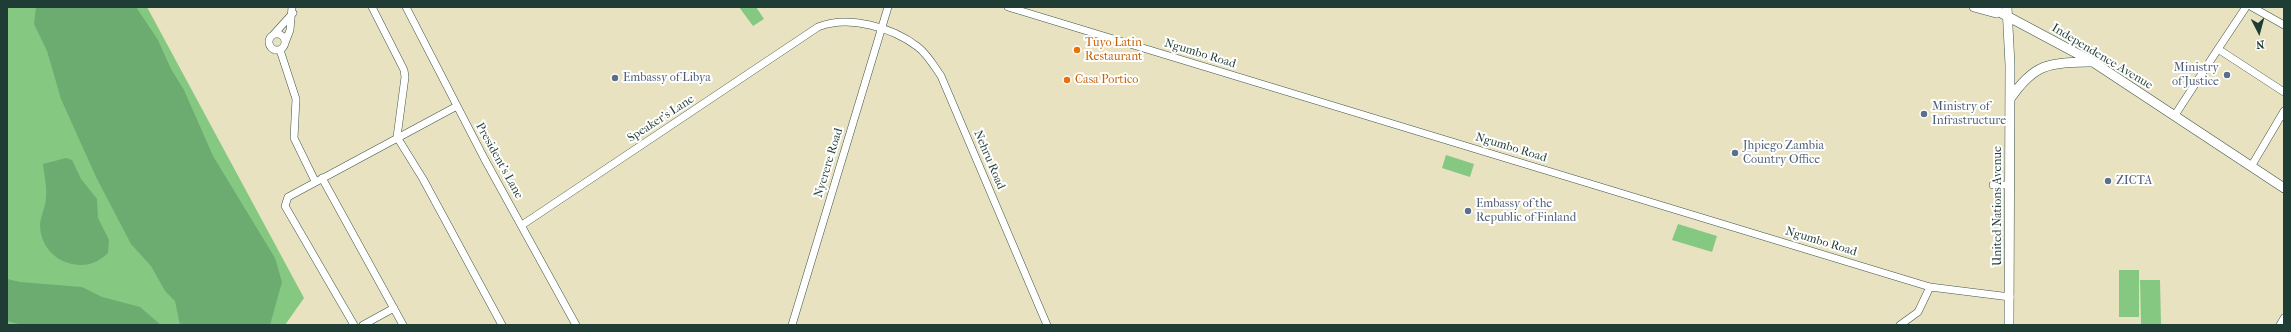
<!DOCTYPE html>
<html>
<head>
<meta charset="utf-8">
<style>
	body { margin:0 }
	#map { position:relative; width:2291px; height:332px; overflow:hidden; background:#e8e2c0; font-family:"IM FELL French Canon",serif }
	canvas { display:block }
	.frame { position:absolute; inset:0; border:8px solid #1f3d34; pointer-events:none }
	.north { position:absolute; left:2239px; top:12px; width:40px; height:40px; -webkit-text-stroke:3px #fff; paint-order:stroke; rotate:174deg; font-size:11px; font-weight:700; line-height:16px; text-align:center; color:#1f3d34 }
	.north::after { content:''; display:block; margin:auto; width:14px; height:18px; background:#1f3d34; clip-path:polygon(50% 0,100% 100%,50% 72%,0 100%) }
</style>
</head>
<body>
<div id="map">
<canvas width="2291" height="332"></canvas>
<div class="frame"></div>
<div class="north">N</div>
</div>
<script>
const c = document.querySelector('canvas').getContext('2d');
c.lineJoin = 'round';
function fill(path, color) {
  c.fillStyle = color;
  c.fill(path, 'evenodd');
}
function stroke(path, color, width, dash) {
  c.strokeStyle = color;
  c.lineWidth = width;
  c.lineCap = dash ? 'butt' : 'round';
  c.setLineDash(dash || []);
  c.stroke(path);
}
function drawText(font, color, halo, rows, align = 'center') {
  c.font = font + ' "IM FELL French Canon",serif';
  c.lineWidth = 4;
  c.setLineDash([]);
  c.textBaseline = 'middle';
  c.strokeStyle = halo;
  c.fillStyle = color;
  for (const [text, x, y, turn = 0] of rows) {
    c.save();
    c.translate(x, y);
    c.rotate((+turn || 0) * Math.PI / 180);
    c.textAlign = isNaN(turn) ? turn : align;
    if (halo) c.strokeText(text, 0, 0);
    c.fillText(text, 0, 0);
    c.restore();
  }
}
const green = new Path2D(`
	M7,7H147L304,298L285,325H7Z
	M739,7H756L764,19L753,26Z
	M1446,155L1474,164L1470,177L1442,168Z
	M1678,224L1717,236L1712,252L1672,240Z
	M2119,270H2139V317H2119Z
	M2140,280H2160L2161,324H2141Z`);
const forest = new Path2D(`
	M36,7H136L158,40L171,69L184,90L213,156L275,258L282,282L270,325H180L175,301L165,291L151,266L131,244L96,177L61,99L47,51L34,24Z
	M66,158L72,160L81,179L97,199L98,218L109,240L108,253C97,263 87,267 72,264C53,260 40,244 40,224C41,215 46,206 46,197C47,186 44,174 43,164Z
	M7,279L20,282L82,287L102,297L140,307L161,325H22L7,321Z`);
const street = new Path2D(`
	M372,7L404,70L405,77L397,137L423,179L502,325
	M406,7L484,158L576,325
	M1008,7L1930,287L2010,297
	M2252,7L2284,25
	M269 42a8 8 0 1 1 16 0a8 8 0 1 1-16 0Z
	M274,34L293,13
	M285,43L290,30L292,7
	M2218,49L2246,7
	M280,50L296,99L294,138L315,181
	M2175,115L2218,49L2284,92
	M2252,165L2284,111
	M322,178L403,325
	M1993,185H2010
	M522,225L818,27C849,15 892,27 918,47C928,55 934,66 941,76L1047,325
	M354,325L285,206L288,197L457,106
	M363,325L394,308
	M792,325L888,7
	M1900,325L1918,312L1930,287
	M2280,325L2284,318`);
const secondary = new Path2D(`
	M1974,7L1996,13
	M1990,7L2093,62L2284,188
	M2007,7L2010,65L2009,325
	M2010,99C2035,62 2050,63 2092,62`);
const markers = [
	[1077,50,4,"#e8710a"],
	[2227,75,4,"#5c6f8a"],
	[615,78,4,"#5c6f8a"],
	[1067,80,4,"#e8710a"],
	[1924,114,4,"#5c6f8a"],
	[1735,153,4,"#5c6f8a"],
	[2108,181,4,"#5c6f8a"],
	[1468,211,4,"#5c6f8a"]
];
const foodNames = [
	["Tuyo Latin",1085,43],
	["Restaurant",1085,57],
	["Casa Portico",1075,80]
];
const streetNames = [
	["Ngumbo Road",1200,54,17],
	["Independence Avenue",2102,57,31],
	["Speaker's Lane",661,119,-33],
	["Ngumbo Road",1511,148,17],
	["Nehru Road",989,160,67],
	["President's Lane",499,161,61],
	["Nyerere Road",829,163,-73],
	["United Nations Avenue",1998,206,-90],
	["Ngumbo Road",1821,242,17]
];
const serviceNames = [
	["Ministry",2219,68,"right"],
	["of Justice",2219,82,"right"],
	["Embassy of Libya",623,78],
	["Ministry of",1932,107],
	["Infrastructure",1932,121],
	["Jhpiego Zambia",1743,146],
	["Country Office",1743,160],
	["ZICTA",2116,181],
	["Embassy of the",1476,204],
	["Republic of Finland",1476,218]
];
fill(green, '#85c882');
fill(forest, '#6cac70');
stroke(street, '#3d5649', 8);
stroke(secondary, '#3d5649', 10);
stroke(street, '#fff', 7);
stroke(secondary, '#fff', 9);
for (const [x, y, r, color] of markers) {
  const dot = new Path2D();
  dot.arc(x, y, r, 0, 2 * Math.PI);
  c.fillStyle = color;
  c.fill(dot);
  stroke(dot, '#fff', 1.5);
}
drawText('12px', '#c56008', '#fff', foodNames, 'left');
drawText('12px', '#1f3d34', '#fff', streetNames);
drawText('12px', '#4e5e75', '#fff', serviceNames, 'left');
</script>
</body>
</html>
